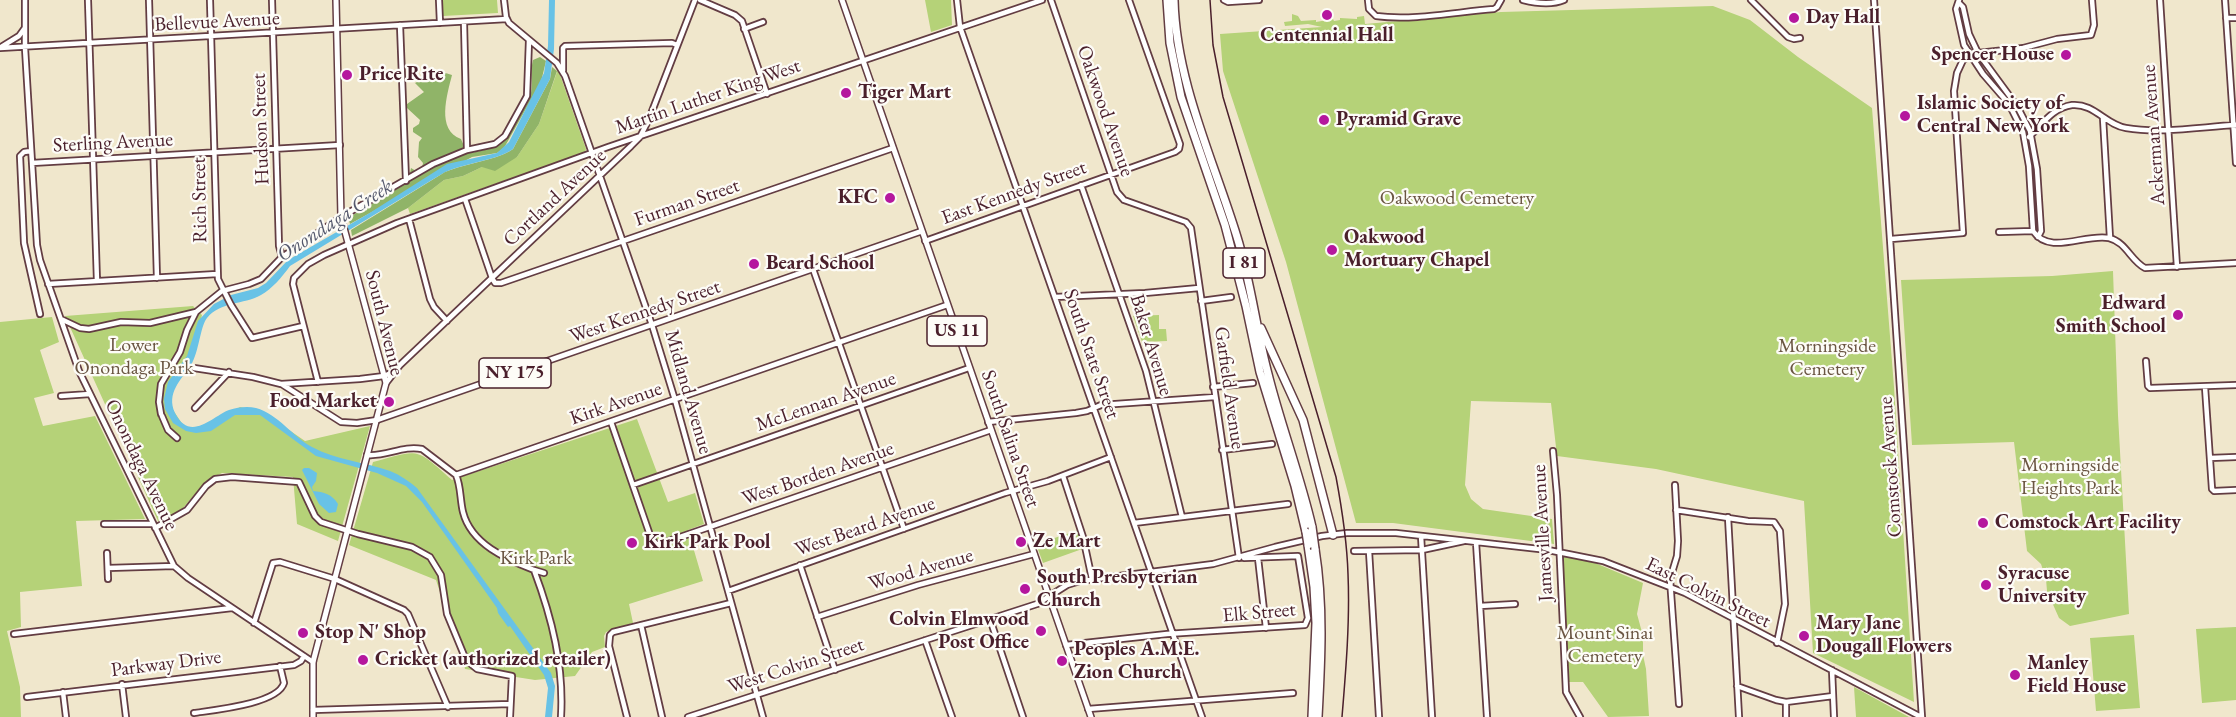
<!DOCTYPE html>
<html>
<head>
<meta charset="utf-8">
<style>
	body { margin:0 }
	canvas { display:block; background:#f0e7cc }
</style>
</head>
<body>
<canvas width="2236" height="717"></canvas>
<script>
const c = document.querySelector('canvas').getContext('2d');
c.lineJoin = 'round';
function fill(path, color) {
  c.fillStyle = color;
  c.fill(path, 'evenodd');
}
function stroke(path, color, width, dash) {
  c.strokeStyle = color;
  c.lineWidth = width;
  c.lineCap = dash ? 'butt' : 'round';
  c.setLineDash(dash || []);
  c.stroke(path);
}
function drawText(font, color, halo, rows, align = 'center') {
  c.font = font + ' "EB Garamond",serif';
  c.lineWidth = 4.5;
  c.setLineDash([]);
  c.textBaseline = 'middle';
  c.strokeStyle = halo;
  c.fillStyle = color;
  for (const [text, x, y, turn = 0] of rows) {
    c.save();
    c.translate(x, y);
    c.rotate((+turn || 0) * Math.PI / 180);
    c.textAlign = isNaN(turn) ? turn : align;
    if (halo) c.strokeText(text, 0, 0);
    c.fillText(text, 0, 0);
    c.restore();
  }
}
const green = new Path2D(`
	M442,0H497L498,13L443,16Z
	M925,0H951L952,25L931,32Z
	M1713,6L1750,20L1798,57L1872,108L1894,387L1914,702L1813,653L1804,501L1656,469L1557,456L1551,403L1471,401L1465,485L1471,499L1483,509L1552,519L1554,544L1393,523H1356L1286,262L1223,71L1220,34L1322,27L1308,24L1285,26L1284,22L1292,21V14L1298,16L1301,21L1316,20V22L1333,19L1334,21L1340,20V18L1357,19V17L1364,16L1365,24L1501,12Z
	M558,69L586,149L585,152L410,214L408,208L444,180L463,176L482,167L517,157L539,124Z
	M2113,271L2118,415L2129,614L2070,626L2059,618L2047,591L2046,579L2041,564L2027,551L2014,442L1912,445L1901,280L2052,276Z
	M193,306L202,315L195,347L170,389L169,404L185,428L196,431L240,407L263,412L305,441L370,426L338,541L297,524L293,477L222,473L206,481L178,514L158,521L65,316Z
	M1159,315V329H1166L1167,341L1142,342L1133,316Z
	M52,317L59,342L40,350L54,393L34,398L43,426L95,416L145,519L76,521L82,586L20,592L21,627L7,631L20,687L21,717H0V322Z
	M637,419L668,502L695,493L704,524L688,530L703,581L629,604L633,623L606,632L604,636L605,647L592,652L575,676L535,680L465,669L436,580L349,545L373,462C420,449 415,447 452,480Z
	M1079,530L1085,548L1043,563L1036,544Z
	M1562,556L1588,560L1643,583L1637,614L1643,636V655L1646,669L1649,716L1608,717L1583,682H1569Z
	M2236,627V700L2202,703L2196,629Z
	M2134,635L2140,708L2096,711L2090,638Z
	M1854,687L1909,717H1856Z`);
const forest = new Path2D(`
	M540,57L546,61L541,82L504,148L497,153L472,157L350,224L348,218L408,182L411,168L416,171L422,168L423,163L418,157L419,142L422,138L413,132V128L419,124L420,120L407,108V104L424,92L415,83C426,77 439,69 452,75C447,95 436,130 461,139L464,146L463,154C497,149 501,147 519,118C523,110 529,102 531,93C533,82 530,71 533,60Z
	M552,67L557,71L539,124L517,157L495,171L482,167L463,176L444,180L408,208L352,236L351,230L445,172C466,163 498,160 513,149L550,79Z`);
const water = new Path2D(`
	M549,0H555L554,49L550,79L513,149C498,160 465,163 445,172L290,266C282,277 272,289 261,295C243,305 221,301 207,318C200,327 199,352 191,365C181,380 166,393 175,413C190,443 213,416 229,410C238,407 248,406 256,408C278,414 293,437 312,447C336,460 365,462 390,471C400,475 409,481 417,488L551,673L555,686L552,717H545L548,688L544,675L510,626L508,627L498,613L497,608L422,502L406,486L377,473L316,456L260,415H235L211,431L196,433L186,431L173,423L165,409L164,399L168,382L187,356L198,321L214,304L231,295L258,288L266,283L288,260L368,214L447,164L497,153L509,142L544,73L548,46Z
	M304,468H309L317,473L316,481L312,487L313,491C324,492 332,494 338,504L336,512L329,513L319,504L302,470Z`);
const minor = new Path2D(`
	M25,0V48L37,245L40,260L79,371L174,566L188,578L313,662
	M88,0L97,281
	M149,0L157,278
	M210,0L218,279L231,305L252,338L303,326
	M272,0L279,246L282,257
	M439,0L440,23
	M504,0L506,17L509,23L557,63L565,76L652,325L675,400L763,717
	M700,0L735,15L742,21L767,94
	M957,0L960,27L1202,717
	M1051,0L1117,192L1124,200L1186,222L1191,228L1239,558
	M1224,0L1228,2L1259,0
	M1368,0L1369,9L1376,16C1413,21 1456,12 1494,9L1497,7L1501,0
	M1523,0C1535,3 1552,5 1564,0
	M1751,0L1788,37L1794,39L1800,38
	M1874,0L1922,717
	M1959,0L1956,9L1964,45L1983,74L2009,104L2023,132L2029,166L2033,231C2050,256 2085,233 2109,238C2126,242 2131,261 2145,268L2236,263
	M2160,0L2177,267
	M2225,0L2236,163
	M1959,3L1963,7L1969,34L1978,53L2017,106L2030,131L2037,169L2041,231L2038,237
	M2226,18H2236
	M464,22L467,150
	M400,25L406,181
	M744,29L763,22
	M1,47L19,36L24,29
	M0,48L507,19
	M563,71V48L565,46L672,43L677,45
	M2103,118L2110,238
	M2029,137C2043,124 2052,108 2072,105C2094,103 2106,125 2126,128C2161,134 2200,127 2236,125
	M31,151L24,152L20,156L24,243L40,314
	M32,163L340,145
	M1081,185L1146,371L1182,517
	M465,199L492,278L495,283H501L893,148
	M409,219L430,299L434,307L447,321
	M1999,232L2033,231
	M1891,239L1963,233L1954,91L1957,73L1963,60L1970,56L1978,53L2023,48L2057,39L2091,35L2094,25L2092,0
	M925,241L1175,152L1179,149L1180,144L1129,0
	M813,269L904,529
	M48,284L217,274
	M1055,297L1145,293L1199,288
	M1201,301L1231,297
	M61,319L80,328L89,329L121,322L150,323L196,312L222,291L249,284L261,279L282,257L341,217L433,164L467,150L495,144L505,136L527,96L529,40
	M2146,361L2148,386L2150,388L2236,385
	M194,368L253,377L281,384L360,379L384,376L393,372
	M318,382L293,284L294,278L308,264L324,255L397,223L608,147L1042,0
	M386,383L400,365L631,146L640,137L649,119L695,0
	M283,385L341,422L357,423L377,420
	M1213,387L1253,383
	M2205,387L2212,489L2214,491L2236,490
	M61,396L90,394
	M195,408L229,372
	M161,414L159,402L161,384L180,352L187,330L196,312
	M162,416L168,430L177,438
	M611,422L651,538L657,545L991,430
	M988,422L1076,413L1087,411L1101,405L1215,397
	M1222,450L1272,444
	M1553,451L1557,495L1566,692L1580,717
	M367,455C386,457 403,445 422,449L456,475L947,305
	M2210,458L2236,457
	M456,475C461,486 460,500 463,512C471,544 506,559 534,570C552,618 564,666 561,717
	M1063,476L1083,537L1092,579
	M633,485L969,368
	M1675,485L1678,541L1677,556L1670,579L1679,704
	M1676,510L1748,521L1774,522L1780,531L1785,604L1777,643
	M1728,517L1739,717
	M1134,523L1288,504
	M104,524H153
	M155,528L187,510L206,486L215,479L232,477L299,482L315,516L321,522L358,534L412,547L430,557L441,575L447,614L466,660L477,669L512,676L510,717
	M1421,536L1432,717
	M1476,542L1487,717
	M1354,551L1422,550L1464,541
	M1369,551L1379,717
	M107,553L108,579
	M1258,558L1266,628
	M800,565L835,670
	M108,568L174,566
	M534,570L544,573
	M728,591L1005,493L1048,481L1111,457
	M1480,606L1515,604
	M817,617L918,585L1034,554
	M990,619L1023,717
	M254,623L273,563L280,562L335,579L404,610L408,614L448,707
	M641,625L662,717
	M14,634L232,608
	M925,640L952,717
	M1066,645L1167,634L1305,625L1308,618L1298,556L1244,558
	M1832,670L1834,717
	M122,684L126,717
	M1737,686L1776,700L1786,702L1833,696
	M63,692L66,717
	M27,697L294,665L301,661L304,656
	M1786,702V717
	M1088,709L1293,693
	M313,710L510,704
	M194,713C214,710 278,704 284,683L280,666
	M627,717L609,646L610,635L613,632L731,603
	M688,717L1037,604L1067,585L1080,581L1213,564L1275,547L1322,536L1347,533H1396L1548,550L1603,561L1685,593L1921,717`);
const major = new Path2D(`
	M842,0L1091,717
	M377,420L922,231
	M313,717V662L386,383L341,217L336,0`);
const highway = new Path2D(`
	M1167,0L1170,43L1181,97L1225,225L1246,306L1260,372L1295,486L1306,532
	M1174,0C1176,82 1213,159 1237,237C1251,282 1256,329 1268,374C1281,426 1300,475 1312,527
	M1261,328L1303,420L1333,535
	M1308,545L1314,587L1316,623L1312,717
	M1315,549C1324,605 1321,661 1318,717`);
const rail = new Path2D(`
	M1210,0L1213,45L1223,97L1336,477C1342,509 1347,541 1348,574C1350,621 1346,669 1342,717`);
const highwayBridge = new Path2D(`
	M1312,527L1315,549
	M1306,532L1308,545`);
const markers = [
	[1327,15,6,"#b5179e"],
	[1794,18,6,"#b5179e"],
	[2066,55,6,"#b5179e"],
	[347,75,6,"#b5179e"],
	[846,93,6,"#b5179e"],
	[1905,116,6,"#b5179e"],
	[1324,120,6,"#b5179e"],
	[890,198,6,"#b5179e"],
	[1332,250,6,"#b5179e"],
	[754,264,6,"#b5179e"],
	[2178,315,6,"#b5179e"],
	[389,402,6,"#b5179e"],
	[1983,523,6,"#b5179e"],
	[1021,542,6,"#b5179e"],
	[632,543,6,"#b5179e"],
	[1986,585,6,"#b5179e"],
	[1025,589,6,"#b5179e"],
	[1041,631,6,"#b5179e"],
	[303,633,6,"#b5179e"],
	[1804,636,6,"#b5179e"],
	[363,660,6,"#b5179e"],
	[1062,661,6,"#b5179e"],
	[2015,675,6,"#b5179e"]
];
const shields = [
	[1244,263,42],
	[957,331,60],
	[515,373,72]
];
const shieldNames = [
	["I 81",1244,263],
	["US 11",957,331],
	["NY 175",515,373]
];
const poiNames = [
	["Day Hall",1806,18],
	["Centennial Hall",1327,36,"center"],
	["Spencer House",2054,55,"right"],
	["Price Rite",359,75],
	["Tiger Mart",858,93],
	["Islamic Society of",1917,104],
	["Central New York",1917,127],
	["Pyramid Grave",1336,120],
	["KFC",878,198,"right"],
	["Oakwood",1344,238],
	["Mortuary Chapel",1344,261],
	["Beard School",766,264],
	["Edward",2166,304,"right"],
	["Smith School",2166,327,"right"],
	["Food Market",377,402,"right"],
	["Comstock Art Facility",1995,523],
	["Ze Mart",1033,542],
	["Kirk Park Pool",644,543],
	["Syracuse",1998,574],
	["University",1998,597],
	["South Presbyterian",1037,578],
	["Church",1037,601],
	["Colvin Elmwood",1029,620,"right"],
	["Post Office",1029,643,"right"],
	["Mary Jane",1816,624],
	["Dougall Flowers",1816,647],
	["Stop N' Shop",315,633],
	["Peoples A.M.E.",1074,650],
	["Zion Church",1074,673],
	["Cricket (authorized retailer)",375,660],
	["Manley",2027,664],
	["Field House",2027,687]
];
const streetNames = [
	["Bellevue Avenue",217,22,-3],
	["Martin Luther King West",708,97,-19],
	["Oakwood Avenue",1105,111,71],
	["Hudson Street",261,129,-92],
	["Ackerman Avenue",2154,135,-94],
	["Sterling Avenue",113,143,-3],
	["East Kennedy Street",1014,193,-20],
	["Cortland Avenue",555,198,-43],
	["Rich Street",200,200,-91],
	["Furman Street",687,203,-19],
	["West Kennedy Street",645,312,-19],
	["South Avenue",384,323,76],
	["Baker Avenue",1151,345,73],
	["South State Street",1091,354,71],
	["Garfield Avenue",1229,388,82],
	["Midland Avenue",688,392,74],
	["McLennan Avenue",826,402,-19],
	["Kirk Avenue",616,404,-19],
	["South Salina Street",1010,439,71],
	["Onondaga Avenue",141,465,64],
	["Comstock Avenue",1891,467,-94],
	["West Borden Avenue",818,474,-19],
	["West Beard Avenue",865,527,-19],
	["Jamesville Avenue",1543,533,-93],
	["Wood Avenue",921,570,-16],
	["East Colvin Street",1708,593,26],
	["Elk Street",1259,613,-5],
	["Parkway Drive",166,664,-7],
	["West Colvin Street",796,666,-18]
];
const parkNames = [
	["Oakwood Cemetery",1457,199],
	["Lower",134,346],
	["Onondaga Park",134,369],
	["Morningside",1827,347],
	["Cemetery",1827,370],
	["Morningside",2070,466],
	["Heights Park",2070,489],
	["Kirk Park",536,559],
	["Mount Sinai",1605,634],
	["Cemetery",1605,657]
];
const waterNames = [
	["Onondaga Creek",335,221,-33]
];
fill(green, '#b5d278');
fill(forest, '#90b468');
fill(water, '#68c2e6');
stroke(minor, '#633d43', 8);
stroke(major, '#633d43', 8);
stroke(highway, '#633d43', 10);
stroke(minor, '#fff', 4.5);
stroke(major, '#fff', 5);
stroke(highway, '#fff', 7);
stroke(rail, '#4a1f2b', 1.5);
stroke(highwayBridge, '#633d43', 10, []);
stroke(highwayBridge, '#fff', 7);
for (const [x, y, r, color] of markers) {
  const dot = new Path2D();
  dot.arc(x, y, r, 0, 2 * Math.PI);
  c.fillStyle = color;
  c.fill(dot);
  stroke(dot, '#fdfcf7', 2);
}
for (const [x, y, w] of shields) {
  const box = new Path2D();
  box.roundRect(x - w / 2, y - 15, w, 30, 4.5);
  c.fillStyle = '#fdfcf7';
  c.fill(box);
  stroke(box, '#4a1f2b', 1.5);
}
drawText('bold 18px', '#4a1f2b', null, shieldNames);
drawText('bold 20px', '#4a1f2b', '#fdfcf7', poiNames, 'left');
drawText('20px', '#4a1f2b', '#fdfcf7', streetNames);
drawText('20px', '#6a5542', '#fdfcf7', parkNames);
drawText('italic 21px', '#54586c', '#fdfcf7', waterNames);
</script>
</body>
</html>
